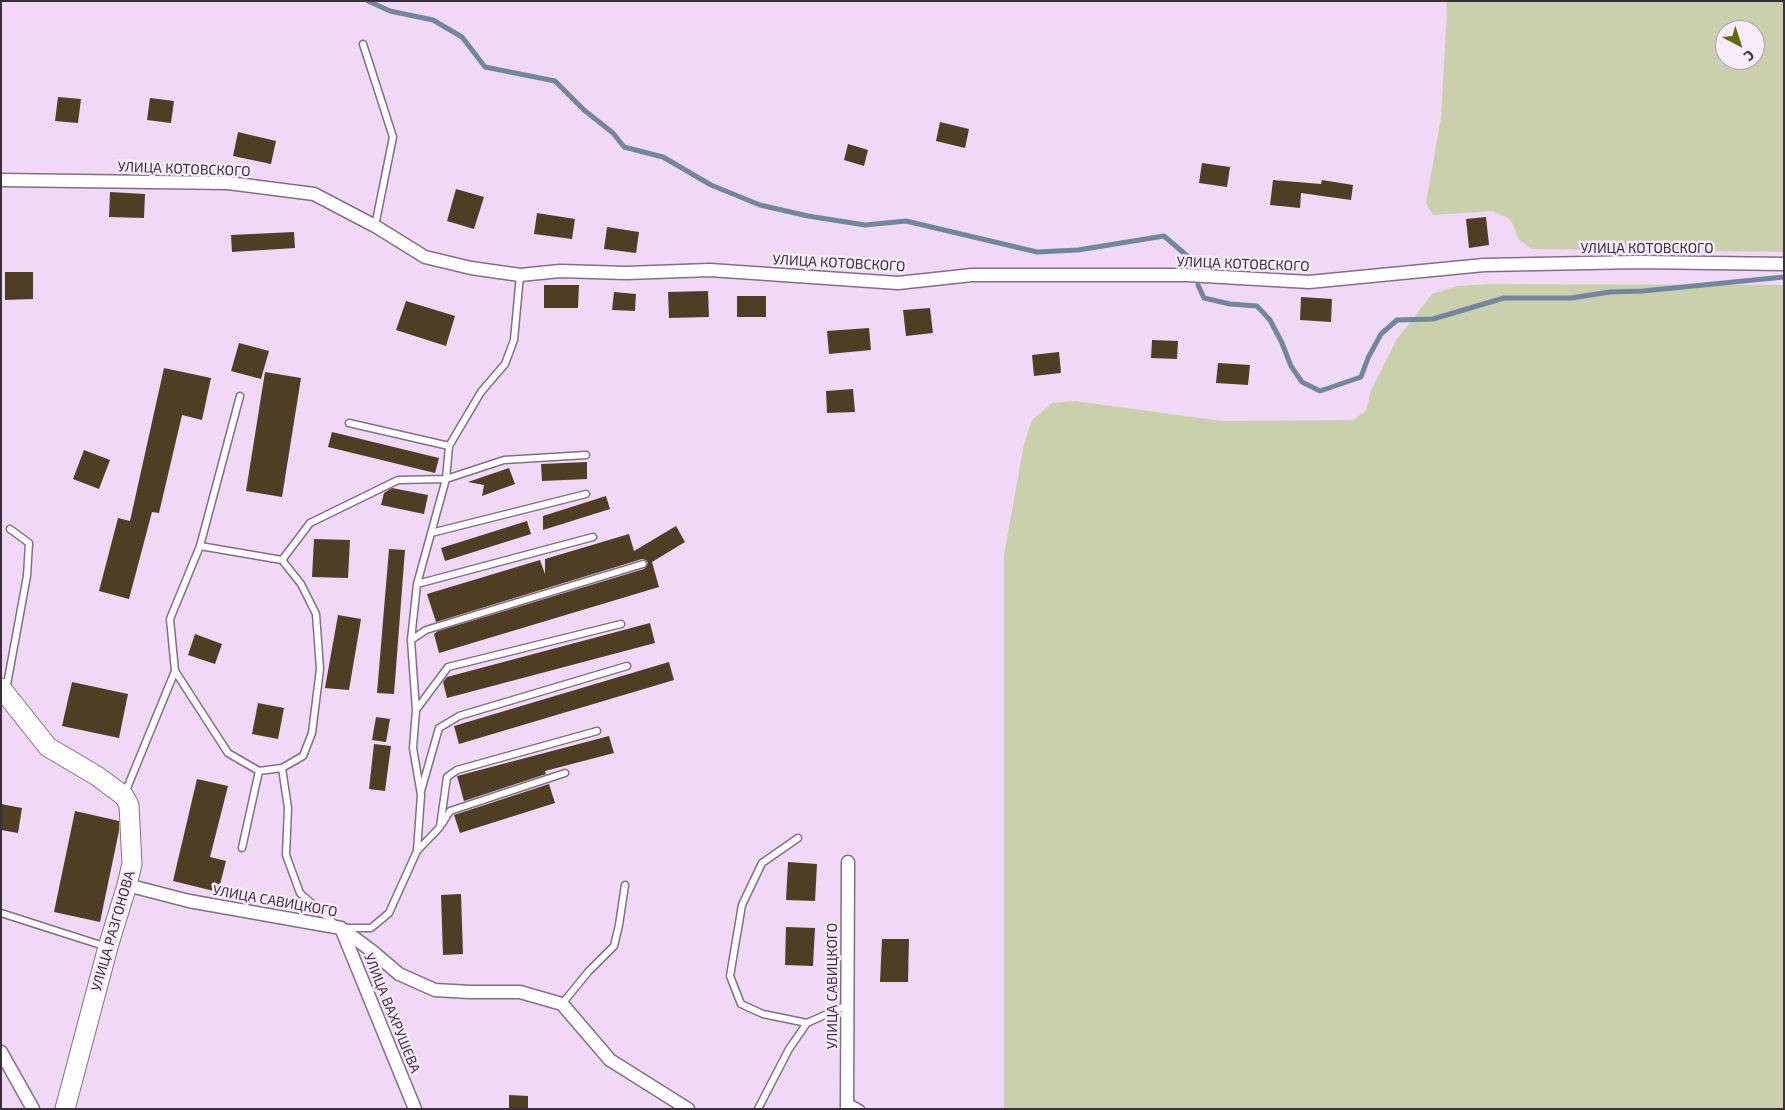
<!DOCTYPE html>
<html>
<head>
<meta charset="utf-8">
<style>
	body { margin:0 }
	#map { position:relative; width:1785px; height:1110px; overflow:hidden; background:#f1d8f6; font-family:"Exo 2",sans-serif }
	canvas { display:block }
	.frame { position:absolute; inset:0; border:2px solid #382f3a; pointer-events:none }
	.north { position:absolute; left:1715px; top:20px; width:50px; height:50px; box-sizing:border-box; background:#f8e9fb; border:1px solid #ab9fae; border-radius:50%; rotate:140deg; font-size:14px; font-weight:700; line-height:20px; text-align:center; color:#382f3a }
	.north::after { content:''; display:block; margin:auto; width:18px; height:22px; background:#626a0e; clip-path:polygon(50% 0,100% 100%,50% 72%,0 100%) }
</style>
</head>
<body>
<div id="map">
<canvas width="1785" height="1110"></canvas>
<div class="frame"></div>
<div class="north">С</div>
</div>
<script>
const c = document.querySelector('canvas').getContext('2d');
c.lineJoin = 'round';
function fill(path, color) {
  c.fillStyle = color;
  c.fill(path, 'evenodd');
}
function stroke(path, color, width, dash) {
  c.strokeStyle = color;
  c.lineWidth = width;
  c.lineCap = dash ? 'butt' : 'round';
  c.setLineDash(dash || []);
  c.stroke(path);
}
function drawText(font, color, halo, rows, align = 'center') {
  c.font = font + ' "Exo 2",sans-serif';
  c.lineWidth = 5;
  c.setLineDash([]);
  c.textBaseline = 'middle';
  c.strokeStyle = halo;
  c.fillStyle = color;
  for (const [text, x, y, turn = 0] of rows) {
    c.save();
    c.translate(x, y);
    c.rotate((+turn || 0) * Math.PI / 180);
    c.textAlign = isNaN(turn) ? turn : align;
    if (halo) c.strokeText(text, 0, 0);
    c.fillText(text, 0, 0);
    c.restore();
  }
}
const green = new Path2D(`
	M1446,1H1784V252L1532,249L1519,240L1511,220L1493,211L1433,215L1426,203L1441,118L1447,12ZM1725,30H1755V60H1725Z
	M1491,284L1784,285V1109H1004V555L1024,444L1032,420L1052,403L1075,401L1222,421L1353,420L1366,411L1371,390L1397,339L1432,294L1457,286Z`);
const stream = new Path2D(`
	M368,1L390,11L433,20L462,37L485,67L555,81L584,110L613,133L624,147L663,157L711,185L760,205L808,216L865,225L906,221L1037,252L1078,250L1164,236L1185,254L1195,261
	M1198,285L1204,298L1230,304L1257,306L1270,320L1282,343L1291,366L1302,382L1320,391L1361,377L1368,358L1381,334L1397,320L1433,319L1504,298H1571L1610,292L1643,291L1784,277`);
const building = new Path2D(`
	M58,97L81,99L78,123L55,121Z
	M150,98L174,101L171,123L147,120Z
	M940,122L969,129L965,148L936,141Z
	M238,132L276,141L271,164L233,156Z
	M848,144L868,150L864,166L844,160Z
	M1202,163L1230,167L1227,187L1199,183Z
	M1273,180L1321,184L1322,180L1353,185L1351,200L1301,193L1300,208L1270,205Z
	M456,189L484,197L474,229L447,221Z
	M110,192L145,194L144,218L109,217Z
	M537,213L575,219L572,239L534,234Z
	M1486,217L1489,245L1469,248L1466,219Z
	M607,227L639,232L636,253L604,249Z
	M294,232L295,248L232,252L231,235Z
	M5,272H33V299L5,300Z
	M544,285H579L578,308H544Z
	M708,291L709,317L669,318L668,292Z
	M614,292L636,294L635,311L612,310Z
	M737,296H766V317H737Z
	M1301,297L1332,299L1331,322L1300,320Z
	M406,301L455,316L446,346L396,330Z
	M930,308L933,333L906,336L903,310Z
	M869,328L871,350L829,354L827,331Z
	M1152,340L1178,341L1177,359L1151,358Z
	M239,343L269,351L261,379L231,371Z
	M1059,352L1061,373L1034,376L1032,355Z
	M1218,363L1250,365L1248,385L1216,383Z
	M164,368L211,378L202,420L182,415L159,513L152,512L129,599L99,591L118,518L130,521Z
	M265,372L301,378L282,497L246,491Z
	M853,389L855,412L827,413L826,391Z
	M332,432L439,458L435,473L328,447Z
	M84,450L110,460L99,489L73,479Z
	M587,462V479L542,481L541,464Z
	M509,468L515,484L482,496L484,485L468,482Z
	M392,488L428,495L424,514L381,505L384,493Z
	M606,496L610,509L543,530V516Z
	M527,521L531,534L445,561L441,548Z
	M676,526L685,542L652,562L659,587L439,653L434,634L438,631L644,569L648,563L646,560L642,559L436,622L427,594L540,560L545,574V559L629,534L634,551Z
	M314,539L350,540L348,578L312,577Z
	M389,549L405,550L394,694L377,693Z
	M338,615L361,619L349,690L325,688Z
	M650,623L655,643L447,698L443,682L447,677Z
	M195,634L222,644L215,664L188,655Z
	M669,662L674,680L459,744L454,726Z
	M72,682L128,694L119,738L62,726Z
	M258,703L284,708L278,739L252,734Z
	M376,717L390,719L386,742L372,740Z
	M609,736L614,753L545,771L546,774L464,801L457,776Z
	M374,744L391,746L385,791L369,789Z
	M197,779L228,786L210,857L226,861L218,892L173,881Z
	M549,784L555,803L460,833L454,815Z
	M1,804L22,808L18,833L1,830Z
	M75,811L119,821V831L100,922L54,912Z
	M788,862L817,864L815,901L786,900Z
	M461,894L463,954L443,955L441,895Z
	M786,927L815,928L813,966L785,965Z
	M882,939H909L908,982H880Z
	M509,1095L528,1096V1109H509Z`);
const lane = new Path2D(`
	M363,44L393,137L375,226
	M349,423L449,446
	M431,533L586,494
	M282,560L310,523L398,480L446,479L504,460L586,455
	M417,584L593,537
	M411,640L426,630L643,564
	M175,671L228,753L259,771L282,768L303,756L312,733L320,669L316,614L301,584L282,560L200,546
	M6,690L27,576L29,543L10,529
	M416,710L448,667L621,624
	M282,768L288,808L286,855L300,893L336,925
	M421,791L439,728L459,716L627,666
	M125,793L175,671L170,619L200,546L240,396
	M442,824L450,811L565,773
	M798,838L762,863L742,905L730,976L741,1004L763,1014L807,1023
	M242,848L259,771
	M417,851L440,827L447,777L457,770L597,731
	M1,913L107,947
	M345,928H371L389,913L417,851L421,795L413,748L416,710L411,640L417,584L446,479L449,446L481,392L505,364L514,340L520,275
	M562,1004L588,972L614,946L619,925L625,885
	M847,1101L861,1109
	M758,1109L789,1049L807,1023L847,1005`);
const street = new Path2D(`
	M1,180L228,183L314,194L375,226L425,257L471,268L520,275L560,271L626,273L710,270L898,283L972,275H1187L1309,282L1484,265L1639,262L1784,264
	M127,885L189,901L341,928L372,951L399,974L435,990L470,992H520L562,1004L610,1060L688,1109
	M341,928L415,1109
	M1,1052L33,1109
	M847,1109L848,862`);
const secondary = new Path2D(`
	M1,688L48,747L97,776L124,796L129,805L132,864L127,885L108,947L65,1109`);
const streetNames = [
	["УЛИЦА КОТОВСКОГО",184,169,2],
	["УЛИЦА КОТОВСКОГО",1647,248],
	["УЛИЦА КОТОВСКОГО",839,263,3],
	["УЛИЦА КОТОВСКОГО",1243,264,2],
	["УЛИЦА САВИЦКОГО",275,901,10],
	["УЛИЦА РАЗГОНОВА",113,931,-74],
	["УЛИЦА САВИЦКОГО",832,986,-90],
	["УЛИЦА ВАХРУШЕВА",392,1013,68]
];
fill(green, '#cbd0ac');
stroke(stream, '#71879d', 5);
fill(building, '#4f3e23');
stroke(lane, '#836d88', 9);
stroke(street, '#836d88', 15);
stroke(secondary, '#836d88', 21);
stroke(lane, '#fff', 6);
stroke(street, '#fff', 12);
stroke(secondary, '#fff', 19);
drawText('14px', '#382f3a', '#f8e9fb', streetNames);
</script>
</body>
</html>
